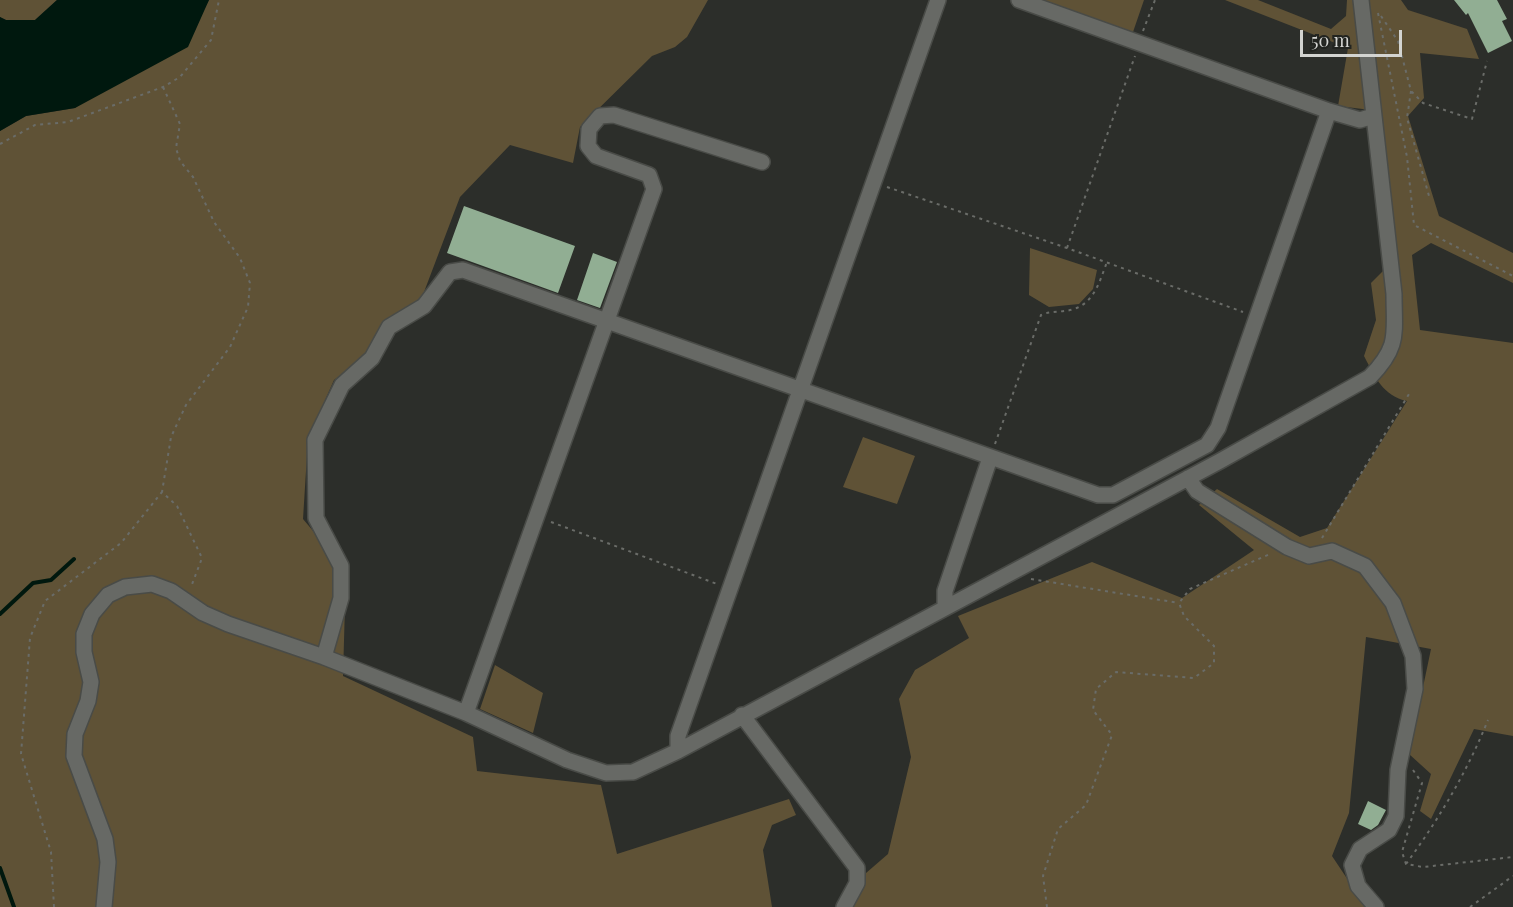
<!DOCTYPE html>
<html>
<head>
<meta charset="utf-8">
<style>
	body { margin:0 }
	#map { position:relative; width:1513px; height:907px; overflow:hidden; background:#2c2e2a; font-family:"Playfair Display",serif }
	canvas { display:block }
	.scale { position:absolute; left:1300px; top:30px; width:102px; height:27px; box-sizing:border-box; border:3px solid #d3d4d1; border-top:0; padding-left:8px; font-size:18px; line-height:21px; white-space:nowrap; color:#d3d4d1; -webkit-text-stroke:4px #222420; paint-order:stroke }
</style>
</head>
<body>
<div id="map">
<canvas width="1513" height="907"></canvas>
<div class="scale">50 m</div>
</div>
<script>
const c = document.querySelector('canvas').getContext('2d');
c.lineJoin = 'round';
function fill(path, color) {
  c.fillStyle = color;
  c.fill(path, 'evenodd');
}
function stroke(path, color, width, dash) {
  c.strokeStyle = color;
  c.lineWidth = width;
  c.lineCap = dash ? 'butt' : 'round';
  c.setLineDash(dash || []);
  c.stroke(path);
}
const green = new Path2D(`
	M0,0H57L35,20H6L0,17Z
	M209,0H708L687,37L675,47L652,56L580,127L573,163L510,145L460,197L421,300L382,325L362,360L334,380L308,439L303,519L346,570L343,676L473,737L477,771L601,785L617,854L789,799L796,815L772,825L763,850L772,907H0V131L26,116L75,108L203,11Z
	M1042,0H1144L1133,32Z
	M1225,0H1258L1331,29L1346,16L1347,0H1401L1408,10L1467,29L1479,59L1420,53L1424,98L1408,116L1439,216L1513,253V283L1431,243L1412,255L1420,330L1513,343V736L1474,729L1431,819L1420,811L1431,774L1409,754L1431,649L1366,637L1349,813L1332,856L1366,907H840L851,886L888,854L911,757L899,699L915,670L969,638L958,616L1092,562L1182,598L1254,550L1199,505L1217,489L1300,537L1327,528L1407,401C1383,396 1375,377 1364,356L1376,320L1371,283L1394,260L1379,111L1338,106L1348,48Z
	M1030,248L1097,270L1093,289L1079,304L1049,307L1029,295Z
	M863,437L915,456L897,504L843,487Z
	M495,665L543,693L533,733L480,709Z`);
const water = new Path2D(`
	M57,0H209L188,47L75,108L26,116L0,131V17L6,20H35Z`);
const stream = new Path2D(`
	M0,614L33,583L51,580L74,559
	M0,868L14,907`);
const building = new Path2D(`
	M1454,0H1497L1507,19L1502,21L1512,41L1488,53L1468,13L1466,15Z
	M464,206L575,246L558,293L447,253Z
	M593,253L617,262L600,308L577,300Z
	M1368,801L1386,810L1378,825L1371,830L1358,824Z`);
const path = new Path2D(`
	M1378,13L1407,157L1414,225L1513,276
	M1381,16L1398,41L1411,91L1423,103L1472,119L1487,61
	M1143,31L1155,0
	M163,87L180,124L176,148L180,161L193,177L214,222L240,258L250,283L248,307L230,347L186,405L171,437L162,492L177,506L202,558L191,587
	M1411,91L1407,118L1429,196
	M0,144L35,125L68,122L163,87L180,77L211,40L219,0
	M887,187L1067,248L1243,312
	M1067,248L1135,56
	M995,444L1041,315C1052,310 1063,313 1074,309C1095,302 1100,280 1107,262
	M551,522L717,584
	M1322,538L1409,394
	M1031,579L1179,603
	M1413,770L1422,783L1402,852L1406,864L1423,867L1513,857
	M1406,864C1439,819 1467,772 1488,720
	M54,907L51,852L21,754L30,638L45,601L121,543L162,492
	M1047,907L1043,876L1058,829L1086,805L1112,735L1093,710L1096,689L1116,672L1194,678L1214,663V646L1184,616L1179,603L1190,589L1270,554
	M1470,907L1513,876`);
const minor = new Path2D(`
	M1019,0L1329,111L1360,120L1373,116
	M1188,478L1197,491L1287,547L1309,556L1332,551L1365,566L1393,603L1413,656L1415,689L1398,770L1396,816L1389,830L1360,849L1352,865L1358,886L1376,907
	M945,607V591L990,458
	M324,657L341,598V566L316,518L315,440L342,385L372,358L389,327L424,306L450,272L463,270L1098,495H1113L1207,445L1218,428L1329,111
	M466,713L654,189L649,175L596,156L588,146L589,129L600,116L614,115L762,162
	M742,715L857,868V883L844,907
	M678,751V736L938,0
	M104,907L108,862L105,839L74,756L75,734L88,701L91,682L84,652V634L92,614L108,595L125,587L152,584L171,591L203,613L228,624L324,657L466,713L567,760L606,773L633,772L678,751L1220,461L1370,377C1400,346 1394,334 1394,294L1361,0`);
fill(green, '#5f5236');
fill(water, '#00180e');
stroke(stream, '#00180e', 4);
fill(building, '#91ae93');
stroke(minor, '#494b47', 18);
stroke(path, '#6a6c68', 2, [3, 4.5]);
stroke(minor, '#676965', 15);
</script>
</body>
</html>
